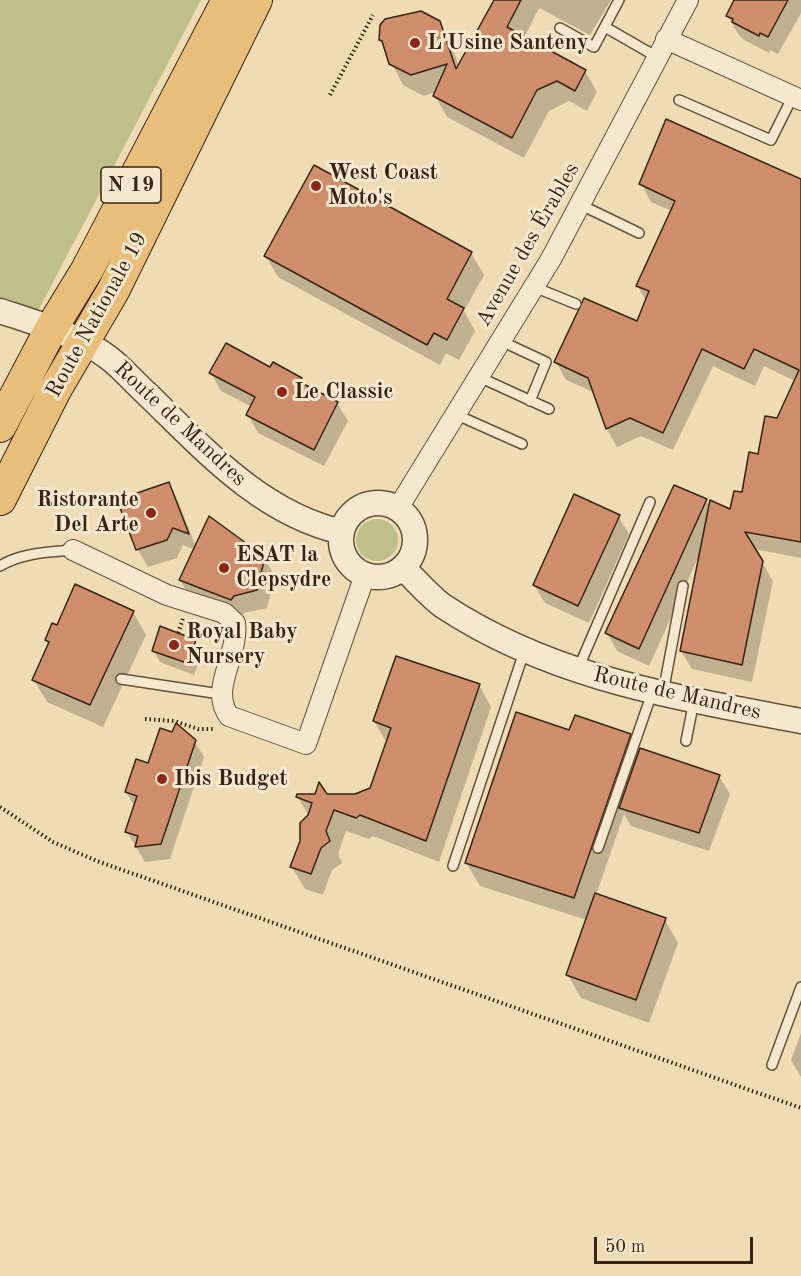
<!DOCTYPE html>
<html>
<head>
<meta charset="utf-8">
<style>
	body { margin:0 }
	#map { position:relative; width:801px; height:1276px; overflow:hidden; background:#efdcb5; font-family:"Old Standard TT",serif }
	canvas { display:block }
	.scale { position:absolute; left:594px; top:1237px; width:159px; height:27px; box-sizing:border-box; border:3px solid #382411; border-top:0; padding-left:8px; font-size:18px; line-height:21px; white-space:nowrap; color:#382411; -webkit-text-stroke:4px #f5e8cf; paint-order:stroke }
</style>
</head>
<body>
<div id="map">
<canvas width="801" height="1276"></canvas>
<div class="scale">50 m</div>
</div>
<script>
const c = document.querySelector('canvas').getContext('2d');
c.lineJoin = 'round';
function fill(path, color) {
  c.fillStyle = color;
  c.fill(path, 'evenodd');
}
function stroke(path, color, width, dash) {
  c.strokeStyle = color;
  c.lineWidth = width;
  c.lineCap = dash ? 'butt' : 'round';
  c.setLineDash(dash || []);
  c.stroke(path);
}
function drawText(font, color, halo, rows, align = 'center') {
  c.font = font + ' "Old Standard TT",serif';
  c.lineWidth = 6;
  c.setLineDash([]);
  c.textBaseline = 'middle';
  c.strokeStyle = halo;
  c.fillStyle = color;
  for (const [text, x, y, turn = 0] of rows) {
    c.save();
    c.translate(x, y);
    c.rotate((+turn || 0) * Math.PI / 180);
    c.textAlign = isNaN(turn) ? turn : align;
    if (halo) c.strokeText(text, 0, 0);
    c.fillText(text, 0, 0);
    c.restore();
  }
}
const green = new Path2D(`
	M0,0H201L38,311L0,298Z
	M356 540a21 21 0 1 1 42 0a21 21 0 1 1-42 0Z`);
const shadow = new Path2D(`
	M492,0H611L590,35L539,8L524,38L585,71L597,92L587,111L569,101L549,111L524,158L447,117L435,96L436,92L424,96L403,85L380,40L439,22L451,44L459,67L495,2Z
	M736,0H801V13L778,54L770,50L769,53L744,40L738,34L728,16Z
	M314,167L471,253L484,275L464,311L475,331L459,360L446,353L440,365L278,277L266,256Z
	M801,181V558L754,549L773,581L752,682L692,669L681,651L699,556L649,666L617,651L607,633L675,487L706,501L710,507L731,511L743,493L795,381L764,366L755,386L713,366L673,450L641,436L617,447L607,429L595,393L566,380L556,362L637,323L646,301L637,285L672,211L651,202L641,183Z
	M270,369L301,379L306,386L337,403L348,421L324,466L258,433L248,415L252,407L221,391L211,373Z
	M168,483L178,501L196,547L264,558L275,576L267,608L244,613L241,617L191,598L180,580L195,550L183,545L177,558L148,567L138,550L119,501Z
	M618,516L629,534L589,623L545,603L534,585Z
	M133,612L146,635L103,727L47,702L33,679L49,645L46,640L58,626Z
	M195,641L202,653L194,675L160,662L153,650Z
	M479,685L491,707L439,862L373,836L369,839L346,831L338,854L342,863L332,870L323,895L305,889L292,867L302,841L300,832L308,815L298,797L355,796L371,789L387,743L374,721Z
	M570,732L630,735L640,753L719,776L730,794L709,851L631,826L624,814L596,895L665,920L678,943L649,1023L581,998L568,975L587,920L480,886L466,862Z
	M194,741L204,757L170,859L145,862L127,832L135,807L126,792L149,764Z
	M801,1033V1077L791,1060Z`);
const building = new Path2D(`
	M494,0H521L507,27L586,70L575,91L557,81L537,90L512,138L433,96L447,64L411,75L389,64L382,41L379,40L380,25L385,19L421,11L440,21L456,69Z
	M734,0H788L768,37L760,33L759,36L732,22L733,19L726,16Z
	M666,119L801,179V542L745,532L763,561L742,665L680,651L710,500L730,509L734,491L742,492L749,452L758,454L765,416L777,418L799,370L754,349L744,369L702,349L663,433L630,418L606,429L588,378L554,362L584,298L637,321L649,291L636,286L675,201L639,184Z
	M314,165L472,252L447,299L464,308L447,340L434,333L427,345L264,256Z
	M226,343L270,367L273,362L302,378L300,382L338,402L314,450L246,415L255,397L209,373Z
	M169,482L189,534L173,528L167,540L136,550L117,500Z
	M674,485L707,499L639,649L605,633Z
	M574,494L620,515L578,606L533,585Z
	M209,516L265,557L257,590L234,596L231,600L179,580Z
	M75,584L134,611L90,705L32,680L49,642L45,640L52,623L57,625Z
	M160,626L196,640L187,663L152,651Z
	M396,656L480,684L426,841L360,815L356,818L334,810L326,831L330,841L321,848L311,874L290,867L300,841V823L308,815L312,803L296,797L297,794H315L319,782L327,794H355L370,788L391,728L373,721Z
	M516,712L569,730L575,715L631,734L574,898L465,863Z
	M176,723L196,740L161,844L135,847L138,836L125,832L137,796L125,792L136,759L148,763L160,728L172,732Z
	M640,748L720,775L699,833L619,808Z
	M595,893L666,918L636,1000L566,975Z`);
const path = new Path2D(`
	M330,95L373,15
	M178,633L183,619
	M145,719L174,721L198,729H215
	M0,807L53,842L97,861L801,1108`);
const service = new Path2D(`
	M605,27L657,57
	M560,28L594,47L619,0
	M679,100L771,140L793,96
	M581,205L639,233
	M534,287L576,304
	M501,341L546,362L530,401
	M479,377L549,409
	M457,415L522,444
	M0,566C21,553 49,552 73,550
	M578,669L650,502
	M121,679L220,694
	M663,693L683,586
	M686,741L694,701
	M598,848L652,693
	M453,866L524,652
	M772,1065L801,987`);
const minor = new Path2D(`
	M666,39L801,100
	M398,508L551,259L688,0
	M73,550L167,595L224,613L235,623C239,656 209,689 229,716L306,744L365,575`);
const tertiary = new Path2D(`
	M0,311C36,323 79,335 109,358C122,368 134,382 146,393C204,449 260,513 342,532
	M341 540a37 37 0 1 1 74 0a37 37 0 1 1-74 0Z
	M403,568C416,580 429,596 443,606C552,678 675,697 801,721`);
const primary = new Path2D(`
	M0,426L51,329L87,270L228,0
	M0,499L55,390L113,291L256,0`);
const markers = [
	[415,43,6,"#8f2418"],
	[316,186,6,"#8f2418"],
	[282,392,6,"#8f2418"],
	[151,513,6,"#8f2418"],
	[224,568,6,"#8f2418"],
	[174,645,6,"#8f2418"],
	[162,779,6,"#8f2418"]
];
const shields = [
	[131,185,60]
];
const shieldNames = [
	["N 19",131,185]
];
const poiNames = [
	["L'Usine Santeny",427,43],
	["West Coast",328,173],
	["Moto's",328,198],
	["Le Classic",294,392],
	["Ristorante",139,500,"right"],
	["Del Arte",139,525,"right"],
	["ESAT la",236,555],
	["Clepsydre",236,580],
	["Royal Baby",186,632],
	["Nursery",186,657],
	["Ibis Budget",174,779]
];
const streetNames = [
	["Avenue des Érables",528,245,-60],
	["Route Nationale 19",97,315,-61],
	["Route de Mandres",180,424,43],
	["Route de Mandres",677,694,13]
];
fill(green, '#bfbf8a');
fill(shadow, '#0003');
fill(building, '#ce8d6b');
stroke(building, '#382411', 1.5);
stroke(service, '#66523a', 12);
stroke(minor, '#66523a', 22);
stroke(tertiary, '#66523a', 27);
stroke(primary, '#382411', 34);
stroke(path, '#382411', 4, [1.5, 3]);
stroke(service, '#f5e8cf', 9);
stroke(minor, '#f5e8cf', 20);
stroke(tertiary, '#f5e8cf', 24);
stroke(primary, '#e8be7a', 32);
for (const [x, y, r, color] of markers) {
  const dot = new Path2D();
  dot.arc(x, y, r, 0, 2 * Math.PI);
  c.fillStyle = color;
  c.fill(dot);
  stroke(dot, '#f5e8cf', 2);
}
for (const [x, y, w] of shields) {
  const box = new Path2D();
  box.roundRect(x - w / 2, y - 18, w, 36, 4.5);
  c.fillStyle = '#f5e8cf';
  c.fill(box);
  stroke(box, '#382411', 1.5);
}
drawText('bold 21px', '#382411', null, shieldNames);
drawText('bold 22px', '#382411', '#f5e8cf', poiNames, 'left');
drawText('22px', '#382411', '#f5e8cf', streetNames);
</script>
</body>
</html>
